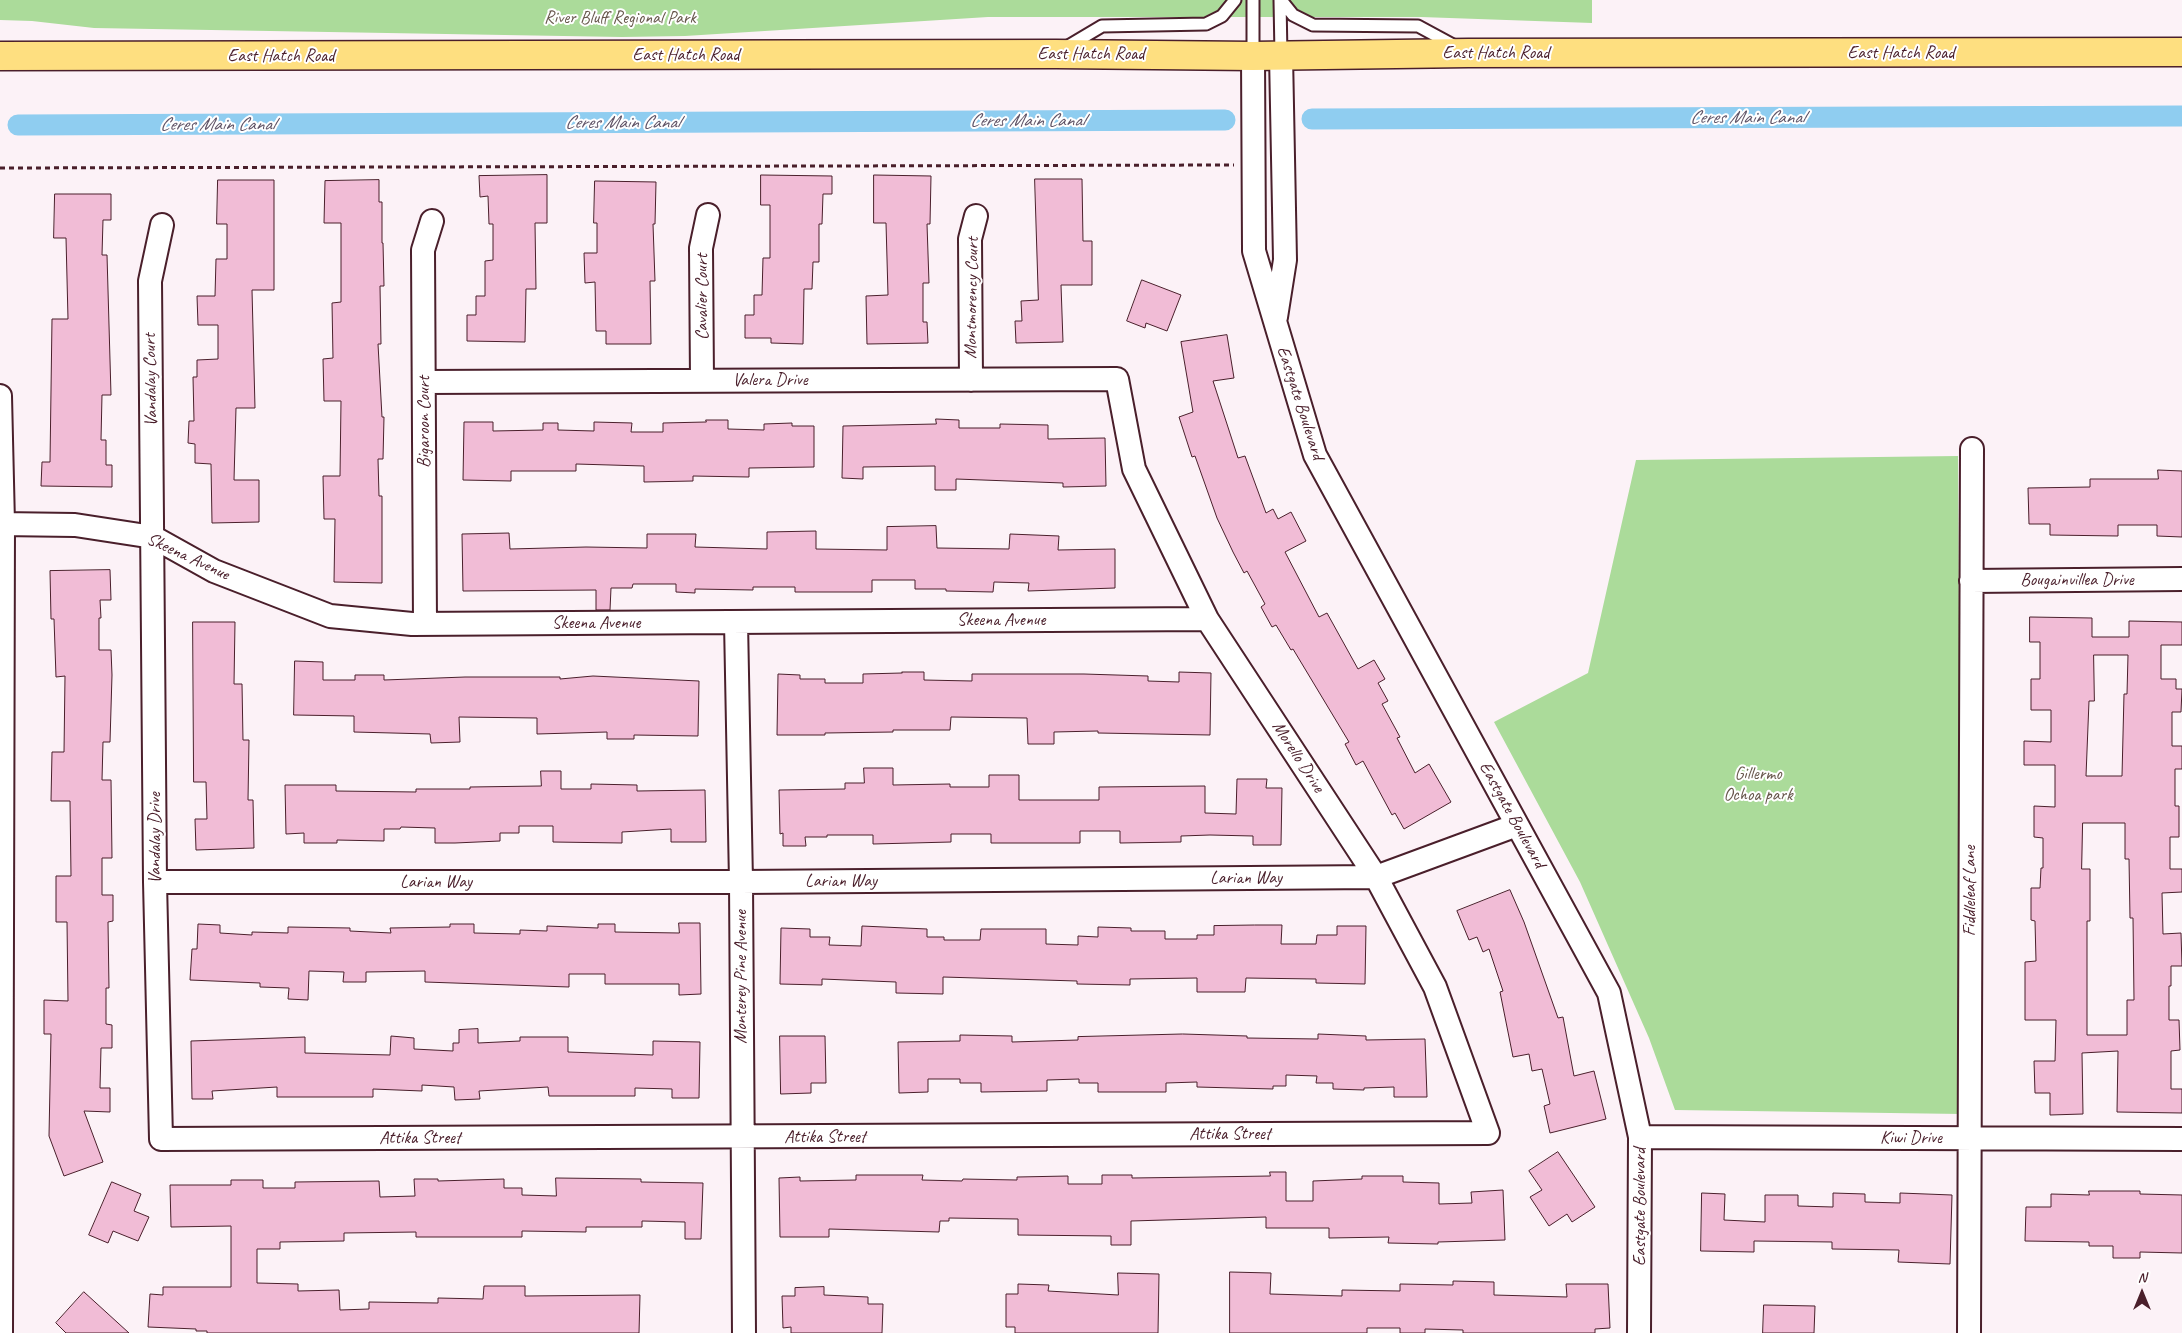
<!DOCTYPE html>
<html>
<head>
<meta charset="utf-8">
<style>
	body { margin:0 }
	#map { position:relative; width:2182px; height:1333px; overflow:hidden; background:#fcf2f7; font-family:Caveat,sans-serif }
	canvas { display:block }
	.north { position:absolute; left:2117px; top:1268px; width:50px; height:50px; -webkit-text-stroke:4px #fff; paint-order:stroke; rotate:0deg; font-size:14px; font-weight:700; line-height:20px; text-align:center; color:#4a1f2b }
	.north::after { content:''; display:block; margin:auto; width:18px; height:22px; background:#4a1f2b; clip-path:polygon(50% 0,100% 100%,50% 72%,0 100%) }
</style>
</head>
<body>
<div id="map">
<canvas width="2182" height="1333"></canvas>
<div class="north">N</div>
</div>
<script>
const c = document.querySelector('canvas').getContext('2d');
c.lineJoin = 'round';
function fill(path, color) {
  c.fillStyle = color;
  c.fill(path, 'evenodd');
}
function stroke(path, color, width, dash) {
  c.strokeStyle = color;
  c.lineWidth = width;
  c.lineCap = dash ? 'butt' : 'round';
  c.setLineDash(dash || []);
  c.stroke(path);
}
function drawText(font, color, halo, rows, align = 'center') {
  c.font = font + ' Caveat,sans-serif';
  c.lineWidth = 4;
  c.setLineDash([]);
  c.textBaseline = 'middle';
  c.strokeStyle = halo;
  c.fillStyle = color;
  for (const [text, x, y, turn = 0] of rows) {
    c.save();
    c.translate(x, y);
    c.rotate((+turn || 0) * Math.PI / 180);
    c.textAlign = isNaN(turn) ? turn : align;
    if (halo) c.strokeText(text, 0, 0);
    c.fillText(text, 0, 0);
    c.restore();
  }
}
const green = new Path2D(`
	M0,0H1592V23L1421,17H988L685,36L622,37L94,28L32,21L0,20Z
	M1958,456L1962,1114L1675,1110L1649,1038L1580,882L1494,722L1588,673L1636,460Z`);
const canal = new Path2D(`
	M1312,119L2182,116
	M18,125L1225,120`);
const building = new Path2D(`
	M547,175V223H535L536,289H526L525,342L467,341V315H476V296H485V261L493,260V224H489L488,196L480,197L479,176Z
	M761,175L832,176V194H823L822,224H819V262H813L812,289H804L803,344L771,343V338H745V315H754V295H762L763,258H770V205H761Z
	M874,175L931,176L930,224H927L929,283H923V322H927L928,343L867,344L866,296L888,295L886,223H874Z
	M1035,179H1082L1083,241H1092V285H1061L1063,342L1016,343L1015,321H1022L1021,301L1038,300Z
	M218,180H274V290H252L255,408H236L234,480H259V522L212,523L211,464L195,463V444L188,443L189,421H194L193,377H197V360L218,359V325H198L197,296H215L216,259H227V224H217Z
	M379,180V202H382V243H383L384,286H380L381,344H378L382,417H384L383,459H378L379,496H382V583L334,582L335,519H324L323,476H340L341,401H324L323,359L333,358L332,303L341,302V223H324L325,181Z
	M595,181L656,182L655,224H653L655,281H650L651,344H606V331H596L595,282L585,283L584,253H597V223H594Z
	M55,194H111V220H103L102,255H107L111,395H102L101,440H106V465H112V487L41,486L42,462H50L52,319H68L66,238H54Z
	M1142,280L1181,295L1167,331L1146,323L1145,328L1127,321Z
	M1227,335L1234,378L1213,381L1238,458L1245,456L1266,513L1273,509L1278,519L1291,512L1306,541L1285,552L1319,617L1327,613L1358,669L1374,660L1385,679L1378,683L1388,701L1382,704L1400,737L1397,738L1415,773L1429,764L1451,802L1404,829L1395,813L1392,815L1363,761L1356,765L1345,744L1349,742L1293,649L1291,650L1276,625L1272,627L1261,607L1265,604L1247,571L1244,573L1233,552L1217,518L1195,456L1192,457L1179,417L1193,412L1181,342Z
	M936,419L959,420V428H1000V424L1048,425V439L1105,438L1106,486L1063,487V483L956,479V490H935V466L863,467V479L842,478L843,426L936,424Z
	M706,420H728V429L764,430V424L792,423V426H814V467L749,468V477L693,476V481L644,482V466L576,464V471H511V481L463,480L464,422H493V431L543,430V423H558V430L594,431V422L632,423L631,432H663V423L706,422Z
	M2158,470L2182,471V537L2157,536V525H2118V536L2050,535V524H2029L2028,488L2090,487V479H2158Z
	M936,526L937,548L1009,549L1010,534L1059,536L1058,550L1115,549V588L1028,591L1029,583L994,582L993,592L946,591V589H915V580H872V592H795V587H753V590L695,589V593L676,592V584H633L632,588H611L610,610H596V590L463,591L462,534L509,533L510,549L586,547L647,548V534H696L695,547L767,549V532L816,531V549L887,550V527Z
	M110,570L111,600H100L101,618H99V650H111L112,675L110,742H103L102,780H111L112,858H102V895H113V921L108,922L109,988H106V1024L112,1025V1048H101L100,1088H110V1112L84,1111L103,1162L64,1176L49,1136L51,1034H44V1000L68,1001L67,922H56V876H71L70,801H51L52,752H64L65,676L56,677L54,619H51L50,571Z
	M2030,617L2092,618V637H2129V621L2182,622V645H2161V679H2176V689H2182L2181,712H2172V746H2182V769H2175V806H2179V837H2170V869H2182V892L2162,893L2163,934L2181,933L2182,966H2171V986H2169V1020H2179L2180,1050L2171,1051V1089H2182V1113L2117,1112L2118,1051L2082,1053L2083,1114L2050,1115V1093H2035L2034,1061H2055L2056,1020H2025V962L2036,961L2035,921L2031,920V888H2040L2041,868H2043V838L2034,837V806L2055,807V765H2024V741L2051,742V710H2031V679H2040V642H2030ZM2094,655H2128L2127,694H2124L2122,776H2086L2089,701H2094ZM2083,823H2125V859H2129L2130,918H2133L2134,1000H2127V1035H2087V921H2090V869H2082Z
	M193,622H235L234,684H242L243,740H249L248,800H253L254,848L196,850L195,819H207L206,782H194Z
	M295,661L323,662V680H355V675H384V680L465,677H560V679L593,676L699,681L698,736L634,735V739H607V732L537,734V718L459,717L460,742L431,743L430,734L354,732V716L294,715Z
	M902,672H924V680L972,681V674H1084L1148,676V681L1179,682V672L1211,673L1210,735L1098,733V731L1054,732V744H1028L1027,718L951,717L950,730H893V732L825,733V735H777L778,674L800,675V679H825V683H863V674L902,673Z
	M864,768H893V785L950,784V787H989V775H1019V800H1099V787L1205,786V813L1236,814L1237,779H1267L1266,788H1282L1281,845H1253V836L1210,835L1181,836V842L1120,843V831H1080V843H991V834H951V842L873,844V835H827V837H805L806,846H783V833L780,834L779,790L845,789V783H864Z
	M541,771H561V789H591V784L637,785V791L705,790L706,842H671V829L622,832V843L553,842V826H519V833H500V841L455,843H435V828L401,827L400,829H384V841L337,840V843H304V833L286,834L285,785H336V791L416,792V789H470V787L541,786Z
	M1510,890L1524,922L1558,1018L1563,1017L1574,1076L1594,1071L1606,1119L1550,1133L1544,1106L1550,1104L1542,1069L1532,1071L1529,1054L1513,1057L1500,992L1503,991L1489,949L1483,952L1477,937L1469,940L1457,911Z
	M679,923H700L701,994L679,995V984H605V974H569V987L425,982V971L366,972V982H343L344,972L309,971L308,1000L288,999L289,988L260,987V983L190,980L192,949H197L198,924L220,925V933L252,935V932L288,933V927L350,928V931L391,933L390,928L450,927V924H474V933L520,934V930L547,931V926L598,928V924H615V932L679,933Z
	M1255,925H1282L1281,944H1316L1317,935H1337V926H1366L1365,984L1316,983V979L1246,978L1245,992H1197V978L1130,979V985L1077,984V981L943,977V994L896,993V982L822,979V985L780,984L781,928L810,929V937H830L829,945L861,946L862,926L927,929V937H944V940H980L981,929H1046V944L1078,945V936L1098,937V927L1131,928V931H1165V939H1197V935H1214V926Z
	M478,1029V1043L520,1041V1037H568V1052L653,1055V1041L700,1042L699,1098H672V1089L635,1088V1096H549L548,1087L479,1091L480,1099L455,1100L454,1087L422,1085V1091L373,1089V1097H277V1087L212,1091L213,1099H192L191,1041L305,1037V1053L390,1055L391,1036L414,1038V1049L453,1051V1043H459V1030Z
	M1183,1034L1247,1036V1038L1318,1039V1034L1366,1036V1040L1425,1039L1427,1097H1394V1087L1364,1088V1090L1333,1089V1083H1316L1317,1076L1286,1075V1086H1273V1089L1197,1087V1082L1166,1083V1092H1098V1083H1079V1079L1047,1080V1091L981,1092V1083H960V1079H928V1092L899,1093L898,1042L960,1041V1035L1012,1036V1042L1078,1040V1037Z
	M780,1036H825L826,1083H811V1093L781,1094Z
	M1558,1152L1595,1207L1572,1222L1567,1214L1549,1226L1530,1197L1542,1190L1529,1171Z
	M1270,1172H1286V1201H1313V1181L1362,1179V1176H1403V1182L1439,1183V1204L1472,1203L1471,1192L1503,1190L1505,1240L1438,1242V1244L1388,1243L1389,1237L1329,1238V1228H1266V1217L1131,1221V1245H1111V1236L1018,1235V1219L949,1218V1221H940L939,1232L829,1229V1237H780L779,1178L800,1177V1181L856,1180V1175H923L922,1180L962,1181L963,1179L1017,1180V1177L1068,1176V1184H1102V1175H1132V1178L1206,1177L1270,1176Z
	M556,1178L641,1179V1182L703,1183L701,1239H685V1222L642,1221V1227H586V1232L522,1231V1237H416V1232L344,1233V1241L280,1242V1249H257V1283L298,1284V1291L339,1290L340,1310L369,1309V1302L438,1303V1298L483,1299L484,1286H525V1296L640,1295L639,1333H207V1331H196V1329L148,1327L150,1294L163,1295V1287H231V1226L171,1227L170,1185H231V1180H263V1188H295V1182L379,1181L380,1197L415,1196L414,1179H438V1181L504,1179V1188H522V1195L556,1196Z
	M112,1182L141,1194L134,1211L149,1217L138,1241L113,1231L108,1243L89,1235Z
	M2089,1191H2140V1194L2182,1195V1253L2140,1252V1258H2113V1246H2089V1242L2025,1241L2026,1207H2051V1194L2089,1195Z
	M1702,1193L1725,1194L1724,1220L1765,1222V1195H1798V1206L1833,1207V1193L1865,1194V1202L1900,1203V1193L1952,1195L1950,1264L1898,1262L1899,1250L1832,1249V1242L1754,1241V1252L1701,1251Z
	M1230,1272L1271,1273L1270,1294L1342,1296V1290L1400,1291V1284L1453,1285V1281L1494,1282V1295L1567,1297L1566,1284H1608L1610,1328L1595,1329V1333H1463V1330L1425,1329V1333H1400V1328H1367V1333H1230Z
	M1118,1273L1159,1274L1158,1333H1015V1327H1006V1294H1018V1284L1049,1285L1048,1291L1118,1295Z
	M824,1287V1295L868,1297V1304H883L882,1333H791V1327L783,1328L782,1296H795V1288Z
	M84,1292L129,1333H66L56,1323Z
	M1764,1305L1815,1306L1814,1333H1763Z`);
const path = new Path2D(`
	M0,168L1234,165`);
const service = new Path2D(`
	M1253,0V56
	M1280,0L1281,55
	M1281,0L1293,15L1313,25L1418,26L1455,46
	M1065,48L1102,26L1206,24L1222,16L1235,0`);
const minor = new Path2D(`
	M1253,56L1254,251L1315,455L1609,993L1640,1137L1639,1333
	M162,225L150,281L155,882L161,1139L1488,1133L1435,987L1376,877L1207,619L1134,469L1117,379L424,382
	M1276,317L1285,260L1281,55
	M971,380L970,239L976,216
	M702,381L701,248L708,215
	M0,396L3,524L1,1333
	M0,524L75,525L153,537L214,571L330,616L412,624L1207,619
	M1971,581L2182,579
	M736,622L741,882L744,1333
	M425,624L423,250L432,221
	M155,882H741L1376,877L1517,825
	M1640,1137L2182,1139
	M1969,1333L1972,449`);
const primary = new Path2D(`
	M0,56L1056,54L1253,56L1468,53L2182,52`);
const parkNames = [
	["River Bluff Regional Park",620,18],
	["Gillermo",1758,774],
	["Ochoa park",1758,795]
];
const streetNames = [
	["East Hatch Road",1496,53],
	["East Hatch Road",1901,53],
	["East Hatch Road",1091,54],
	["East Hatch Road",686,55],
	["East Hatch Road",281,56],
	["Cavalier Court",702,297,-90],
	["Montmorency Court",972,298,-89],
	["Vandalay Court",151,380,-91],
	["Valera Drive",770,380],
	["Eastgate Boulevard",1300,403,72],
	["Bigaroon Court",424,422,-90],
	["Skeena Avenue",188,557,25],
	["Bougainvillea Drive",2077,580],
	["Skeena Avenue",1001,620],
	["Skeena Avenue",596,623],
	["Morello Drive",1298,757,57],
	["Eastgate Boulevard",1512,815,61],
	["Vandalay Drive",155,838,-90],
	["Larian Way",1246,878],
	["Larian Way",841,881],
	["Larian Way",436,882],
	["Fiddleleaf Lane",1970,891,-90],
	["Monterey Pine Avenue",741,977,-90],
	["Attika Street",1230,1134],
	["Attika Street",825,1137],
	["Attika Street",420,1138],
	["Kiwi Drive",1911,1138],
	["Eastgate Boulevard",1640,1207,-90]
];
const waterNames = [
	["Ceres Main Canal",1747,118],
	["Ceres Main Canal",1027,121],
	["Ceres Main Canal",622,123],
	["Ceres Main Canal",217,125]
];
fill(green, '#abdb9a');
stroke(canal, '#8fcdf0', 21);
fill(building, '#f1bcd6');
stroke(building, '#4a1f2b', 1);
stroke(service, '#4a1f2b', 15);
stroke(minor, '#4a1f2b', 26);
stroke(primary, '#4a1f2b', 31);
stroke(path, '#4a1f2b', 3, [5, 4]);
stroke(service, '#fff', 11);
stroke(minor, '#fff', 22);
stroke(primary, '#fedf80', 28);
drawText('18px', '#67574c', '#fff', parkNames);
drawText('18px', '#4a1f2b', '#fff', streetNames);
drawText('italic 19px', '#5f5366', '#fff', waterNames);
</script>
</body>
</html>
